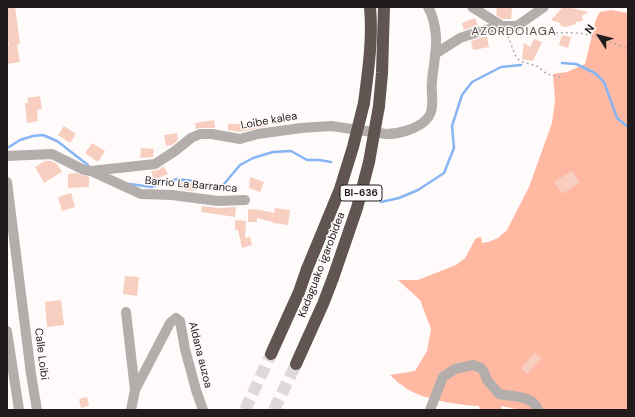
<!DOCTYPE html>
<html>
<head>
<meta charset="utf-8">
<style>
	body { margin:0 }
	#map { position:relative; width:635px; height:417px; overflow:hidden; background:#fefbfa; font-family:"DM Sans",sans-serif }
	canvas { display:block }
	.frame { position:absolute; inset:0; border:8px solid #211c1b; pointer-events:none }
	.north { position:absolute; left:579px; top:16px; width:40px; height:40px; -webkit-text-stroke:3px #fefbfa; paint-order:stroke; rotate:306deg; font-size:11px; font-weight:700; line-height:16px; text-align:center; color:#211c1b }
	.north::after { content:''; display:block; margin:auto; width:14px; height:18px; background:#211c1b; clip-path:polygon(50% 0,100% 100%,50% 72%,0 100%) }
</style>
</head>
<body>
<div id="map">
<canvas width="635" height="417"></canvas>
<div class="frame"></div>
<div class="north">N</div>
</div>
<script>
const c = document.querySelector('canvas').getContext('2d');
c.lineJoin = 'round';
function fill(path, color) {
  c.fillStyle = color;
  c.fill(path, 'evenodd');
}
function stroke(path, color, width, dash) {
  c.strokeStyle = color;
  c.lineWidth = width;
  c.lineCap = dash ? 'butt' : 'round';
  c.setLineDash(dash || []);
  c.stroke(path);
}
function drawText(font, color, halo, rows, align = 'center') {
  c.font = font + ' "DM Sans",sans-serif';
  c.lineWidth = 3;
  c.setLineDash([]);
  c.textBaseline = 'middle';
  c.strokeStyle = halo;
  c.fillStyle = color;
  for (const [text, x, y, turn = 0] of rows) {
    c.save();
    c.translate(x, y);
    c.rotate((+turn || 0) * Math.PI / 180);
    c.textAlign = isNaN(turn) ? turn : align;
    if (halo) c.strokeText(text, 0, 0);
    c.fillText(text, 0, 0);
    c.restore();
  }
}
const green = new Path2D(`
	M611,10L628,13V410H521L501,406L502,410H480L479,406C458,405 425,400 407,389C401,385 395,380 390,375L415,371L427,351L431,329L420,300L398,280H418L456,265L465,258L476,238L481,237L482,243L488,242L498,238L507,230L529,187L552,123L555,101L553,74L567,72L585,64L596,19L600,12Z`);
const stream = new Path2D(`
	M562,63L576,64L595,73L604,82L617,118L628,127
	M9,147L20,140L33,136L43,135L57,141L88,165
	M130,184L151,187L177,179L194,181L209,188H217L224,184L240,165L253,158L273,152L291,151L307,160H319L331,162
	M381,202L399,198L418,190L444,173L454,148L452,126L462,95L472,82L501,67L521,65`);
const building = new Path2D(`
	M7,7H15L20,44L17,45L20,62L7,64V47L9,46L7,36Z
	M497,7H512L511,19H502L496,15Z
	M563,7H567L588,12L582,16L583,21L576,22V24L566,27L561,26L560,23L551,20Z
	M475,18L478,25L464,30L462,23Z
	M562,35L571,37L568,48L559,45Z
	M483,37H487L489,47L473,50L471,41Z
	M534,39L542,42L533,61L522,59L524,43L530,47Z
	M40,96L42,109L37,110L38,121L27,123L25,103H28L27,98Z
	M261,119L263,124H267V126L240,132L228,130V124H249V122Z
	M214,120L215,128H200L196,129L195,123Z
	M64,126L76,134L70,143L58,135Z
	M177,133L178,140L172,145L166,146L164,135Z
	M92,143L105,151L98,162L85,153Z
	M141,148L154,149L153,157L140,158Z
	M45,161H51L57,164L62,172L44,183L35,167Z
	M164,166L168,174L154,180L151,171L158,170Z
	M572,171L580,182L562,194L554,182Z
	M76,173L89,177V187L68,188V174Z
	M250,177L264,182L260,192L249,188Z
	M181,181L196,184L194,191L179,189Z
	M71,193L75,207L62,211L58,197Z
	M202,206L218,208L236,207L235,217L201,212Z
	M275,208L290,210L288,225L273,223V222L257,218V222H248V209L261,210L274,213Z
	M235,220L246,221L245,238L250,237L252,245L242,248L238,230H235Z
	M125,276L139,277L137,296L123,294Z
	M61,300L64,325L47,327L45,302Z
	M535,353L541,358L527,374L521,368Z
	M87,397L89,406L81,408L79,399Z`);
const highwayTunnel = new Path2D(`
	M245,410L271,354
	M274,410L296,364`);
const path = new Path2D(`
	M521,34L524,35C544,34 564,31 584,34C599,36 614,44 628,49
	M508,36L515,55L519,60L523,62L537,66L547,74L563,78`);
const minor = new Path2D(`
	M472,7L502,26
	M435,54L460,38L481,31L502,26H517L544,7
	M7,156L52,154L84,170L91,171L155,164L175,151L191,138L200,134H212L240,139L258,134L301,128L331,126L386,134C399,134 417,129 426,120C429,117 432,111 432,106C433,98 431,90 432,82C433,67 437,51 436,36C435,26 433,15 428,7
	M91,171L141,194L172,195L218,201L245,200
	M7,182L31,374L37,410
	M126,312L135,390L131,410
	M7,331L19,410
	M135,390L170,323L176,318L180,321L185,349L196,390L203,410
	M430,410L443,377L455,369L473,365L481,368L484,372L487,380L499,394C513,397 533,395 538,410`);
const highway = new Path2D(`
	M364,103C368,72 373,39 370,7
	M379,106L382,73L384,7
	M271,354L299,292L307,269
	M296,364L323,304L333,278`);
const highwayBridge = new Path2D(`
	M307,269L340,189L353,147L364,103
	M333,278L357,208L369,162L379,106`);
const shields = [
	[361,193,42]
];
const shieldNames = [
	["BI-636",361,193]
];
const streetNames = [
	["Loibe kalea",269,121,-10],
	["Barrio La Barranca",191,185,5],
	["Kadaguako igarobidea",322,265,-69],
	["Calle Loibi",41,354,83],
	["Aldana auzoa",200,355,76]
];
const neighbourhoodNames = [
	["AZORDOIAGA",514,32]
];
fill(green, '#ffb9a2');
stroke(stream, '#87b4f3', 2.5);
fill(building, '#f8cec0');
stroke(highwayTunnel, '#dddad9', 12, [12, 6]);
stroke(path, '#afabaa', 1.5, [2, 3]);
stroke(minor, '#b3adab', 10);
stroke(highway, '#615552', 12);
stroke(highwayBridge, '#615552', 12);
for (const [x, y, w] of shields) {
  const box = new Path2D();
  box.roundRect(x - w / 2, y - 8, w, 16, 3);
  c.fillStyle = '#fefbfa';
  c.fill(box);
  stroke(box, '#211c1b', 1);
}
drawText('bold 10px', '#211c1b', null, shieldNames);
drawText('11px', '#211c1b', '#fefbfa', streetNames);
c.letterSpacing = '1px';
drawText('12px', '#544945', '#fefbfa', neighbourhoodNames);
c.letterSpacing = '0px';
</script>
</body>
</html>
